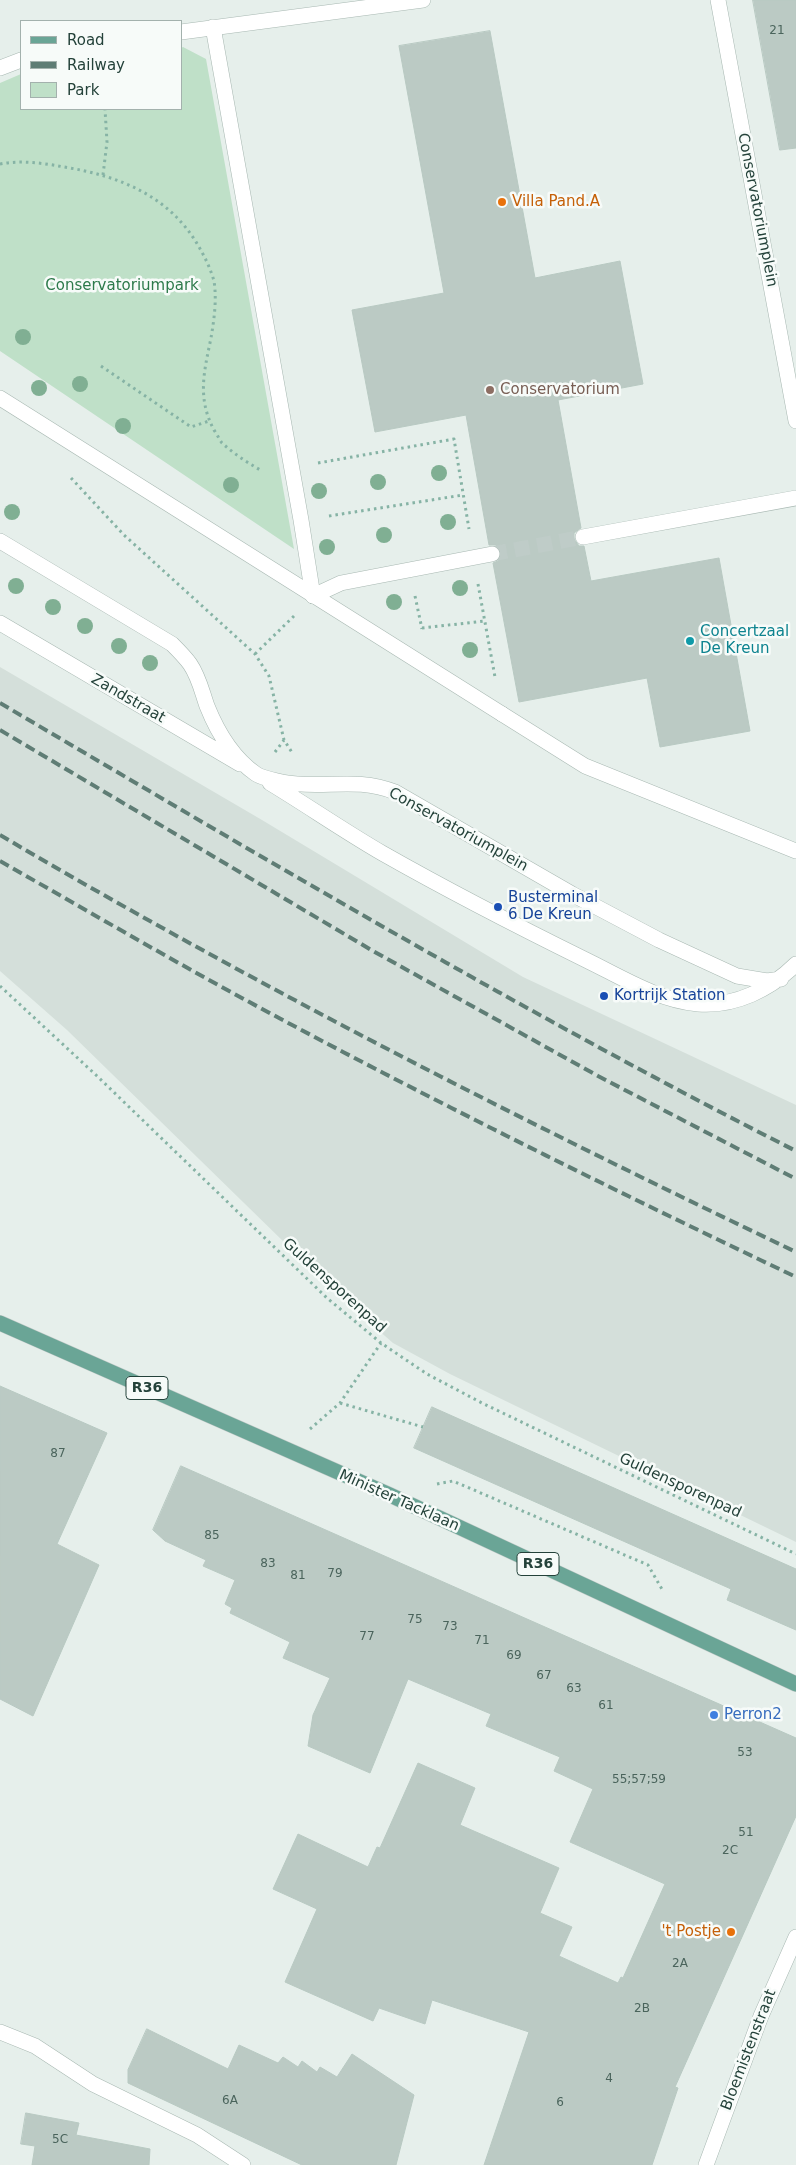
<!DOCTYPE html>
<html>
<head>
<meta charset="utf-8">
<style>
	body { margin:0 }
	#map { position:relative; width:796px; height:2165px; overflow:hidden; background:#e6efeb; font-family:"DejaVu Sans",sans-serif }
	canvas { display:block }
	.legend { position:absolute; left:20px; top:20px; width:162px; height:90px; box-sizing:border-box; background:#f7fbf9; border:1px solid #a3b1ad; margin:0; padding:6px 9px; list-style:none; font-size:15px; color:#24423a }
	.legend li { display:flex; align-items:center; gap:10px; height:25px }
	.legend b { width:25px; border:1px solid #a3b1ad }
</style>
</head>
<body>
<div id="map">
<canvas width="796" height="2165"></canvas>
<ul class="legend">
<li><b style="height:6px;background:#6aa596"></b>Road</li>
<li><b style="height:6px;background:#5f7d75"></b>Railway</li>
<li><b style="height:14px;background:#bfe0c8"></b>Park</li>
</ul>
</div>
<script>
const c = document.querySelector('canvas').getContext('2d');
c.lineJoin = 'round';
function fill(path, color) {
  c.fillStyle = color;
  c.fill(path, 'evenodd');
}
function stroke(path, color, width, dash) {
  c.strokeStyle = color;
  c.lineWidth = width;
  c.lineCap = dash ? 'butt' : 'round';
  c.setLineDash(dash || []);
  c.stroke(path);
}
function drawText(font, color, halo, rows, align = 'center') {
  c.font = font + ' "DejaVu Sans",sans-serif';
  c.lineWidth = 5;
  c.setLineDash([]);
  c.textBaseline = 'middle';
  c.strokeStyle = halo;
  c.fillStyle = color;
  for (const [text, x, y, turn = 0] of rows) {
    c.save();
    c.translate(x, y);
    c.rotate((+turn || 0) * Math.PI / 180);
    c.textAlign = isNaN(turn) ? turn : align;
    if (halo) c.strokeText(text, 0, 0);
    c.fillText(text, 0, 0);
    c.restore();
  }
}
const built = new Path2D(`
	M0,667L262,820L523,977L796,1105V1542L450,1374L393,1343L361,1315L287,1245L67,1030L0,971Z`);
const green = new Path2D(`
	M183,47L206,59L294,549L0,351V83L21,74V109H181V48Z`);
const building = new Path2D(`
	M753,0H796V148L780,150Z
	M490,31L535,278L620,261L643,384L558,400L581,528L574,533V539L579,546H584L591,581L719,558L750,731L660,747L647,678L519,702L493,563L498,561L501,553L496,545H489L466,415L375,432L352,310L444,293L399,46Z
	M0,1386L107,1433L57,1544L99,1565L33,1716L0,1699Z
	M432,1407L796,1569V1630L727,1600L731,1589L414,1448Z
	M181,1466L796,1738V1816L675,2087L678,2088L652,2165H484L529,2032L432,2000L425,2024L379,2008L373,2021L285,1982L317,1909L273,1889L298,1834L368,1867L377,1847L380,1848L418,1763L475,1788L460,1825L559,1868L540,1913L572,1927L559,1956L618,1983L621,1977L623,1978L665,1884L570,1842L593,1789L554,1771L560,1757L486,1726L491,1714L408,1679L370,1773L308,1746L313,1715L330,1678L283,1658L290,1642L230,1613L232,1608L225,1604L235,1580L203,1566L206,1560L165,1541L153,1530Z
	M147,2029L228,2069L239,2045L278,2063L283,2057L298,2067L302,2061L317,2072L320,2067L337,2077L352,2054L414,2095L396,2165H302L128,2083V2070Z
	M26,2113L79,2123L76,2135L150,2149L149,2165H32L35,2146L21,2144Z`);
const pedestrianTunnel = new Path2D(`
	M492,554L583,537`);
const path = new Path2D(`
	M0,164C21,160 43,163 64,167C120,176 170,196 199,247C205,257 211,270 214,281C217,300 214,320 211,338C204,372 197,398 214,430C217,434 219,439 222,443C234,454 248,463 262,471
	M103,175L107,142L105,109
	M101,366L191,427L209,421
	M318,463L454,439L469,529
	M71,478L124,535L255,654L269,676L284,740L293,754
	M329,516L463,495
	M478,584L495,677
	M415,596L422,629
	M422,628L485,621
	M255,654L294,616
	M275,752L284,740
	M0,986L97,1076L327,1298L381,1343L427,1374L482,1403L796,1554
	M340,1403L423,1427
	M310,1429L340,1403L381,1343
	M437,1484L453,1481L648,1565L663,1591`);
const service = new Path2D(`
	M0,541L172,644C178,650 185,657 190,664C199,677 202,692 207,706C217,731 233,758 256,774C262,778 274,780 282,782C323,790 354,776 395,792L572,894L659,940L737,976L767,981L781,979
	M0,623L240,764
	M270,783C308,806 344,831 382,853C449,891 517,926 586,960C621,977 659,1001 698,1004C735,1007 771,989 796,964
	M0,2032L35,2046L93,2084L197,2135L243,2165`);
const pedestrian = new Path2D(`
	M0,398L502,714
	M583,537L796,498
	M313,596L341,583L492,554`);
const minor = new Path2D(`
	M718,0L796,421
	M213,27L301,520L313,596
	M181,32L423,0
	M0,68L21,60
	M502,714L585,766L796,851
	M706,2165L761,2016L796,1937`);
const primary = new Path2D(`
	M0,1323L390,1495L796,1684`);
const rail = new Path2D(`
	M0,703C263,858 524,1013 796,1151
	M0,730L373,951L598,1076L796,1179
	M0,835C258,987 526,1123 796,1252
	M0,861C93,914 185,968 279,1018C449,1109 622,1194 796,1277`);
const trees = [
	[23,337],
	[80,384],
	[39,388],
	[123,426],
	[439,473],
	[378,482],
	[231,485],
	[319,491],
	[12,512],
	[448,522],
	[384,535],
	[327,547],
	[16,586],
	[460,588],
	[394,602],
	[53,607],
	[85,626],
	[119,646],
	[470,650],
	[150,663]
];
const markers = [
	[502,202,5,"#e8710a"],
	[490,390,5,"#8d6e63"],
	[690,641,5,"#0f9aa8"],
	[498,907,5,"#1a4fb4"],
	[604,996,5,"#1a4fb4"],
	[714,1715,5,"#3f7fe0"],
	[731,1932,5,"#e8710a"]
];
const numberNames = [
	["21",777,31],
	["87",58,1454],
	["85",212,1536],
	["83",268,1564],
	["79",335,1574],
	["81",298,1576],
	["75",415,1620],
	["73",450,1627],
	["77",367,1637],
	["71",482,1641],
	["69",514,1656],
	["67",544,1676],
	["63",574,1689],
	["61",606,1706],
	["53",745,1753],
	["55;57;59",639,1780],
	["51",746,1833],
	["2C",730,1851],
	["2A",680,1964],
	["2B",642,2009],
	["4",609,2079],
	["6A",230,2101],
	["6",560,2103],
	["5C",60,2140]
];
const shields = [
	[147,1388,42],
	[538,1564,42]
];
const shieldNames = [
	["R36",147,1388],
	["R36",538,1564]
];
const foodNames = [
	["Villa Pand.A",512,202],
	["'t Postje",721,1932,"right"]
];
const streetNames = [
	["Conservatoriumplein",757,210,79],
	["Zandstraat",128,699,30],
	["Conservatoriumplein",458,830,29],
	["Guldensporenpad",334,1286,42],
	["Guldensporenpad",680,1486,25],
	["Minister Tacklaan",399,1501,24],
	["Bloemistenstraat",749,2050,-69]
];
const parkNames = [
	["Conservatoriumpark",122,286]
];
const educationNames = [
	["Conservatorium",500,390]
];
const cultureNames = [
	["Concertzaal",700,632],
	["De Kreun",700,649]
];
const transitNames = [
	["Busterminal",508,898],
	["6 De Kreun",508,915],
	["Kortrijk Station",614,996]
];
const shopNames = [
	["Perron2",724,1715]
];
fill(built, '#d4dfda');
fill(green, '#bfe0c8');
fill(building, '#bbcac4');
stroke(building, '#b8c9c2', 1);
stroke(pedestrianTunnel, '#bfccc8', 15, [15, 8]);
stroke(service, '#a8b8b2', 16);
stroke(pedestrian, '#a8b8b2', 16);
stroke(minor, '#a8b8b2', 16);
stroke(primary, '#c2cac8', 16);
stroke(path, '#86b3a5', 3, [2.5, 4]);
stroke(service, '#fff', 15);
stroke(pedestrian, '#fff', 15);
stroke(minor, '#fff', 15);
stroke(primary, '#6aa596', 15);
stroke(rail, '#5f7d75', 4, [10, 5]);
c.fillStyle = '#80af93';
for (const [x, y] of trees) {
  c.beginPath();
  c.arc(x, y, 8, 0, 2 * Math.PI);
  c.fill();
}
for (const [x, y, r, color] of markers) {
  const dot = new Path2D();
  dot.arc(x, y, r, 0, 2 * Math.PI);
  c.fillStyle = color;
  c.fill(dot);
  stroke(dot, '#f7fbf9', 2);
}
drawText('12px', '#4a645c', null, numberNames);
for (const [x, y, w] of shields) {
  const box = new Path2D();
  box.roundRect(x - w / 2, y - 11.5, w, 23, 4);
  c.fillStyle = '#f7fbf9';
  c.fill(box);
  stroke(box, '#24423a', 1);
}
drawText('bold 14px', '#24423a', null, shieldNames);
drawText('15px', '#c56008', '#f7fbf9', foodNames, 'left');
drawText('15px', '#24423a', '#f7fbf9', streetNames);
drawText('15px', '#2d7a4b', '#f7fbf9', parkNames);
drawText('15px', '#785e54', '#f7fbf9', educationNames, 'left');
drawText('15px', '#0d838f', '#f7fbf9', cultureNames, 'left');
drawText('15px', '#164399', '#f7fbf9', transitNames, 'left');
drawText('15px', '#366cbe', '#f7fbf9', shopNames, 'left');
</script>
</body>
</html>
